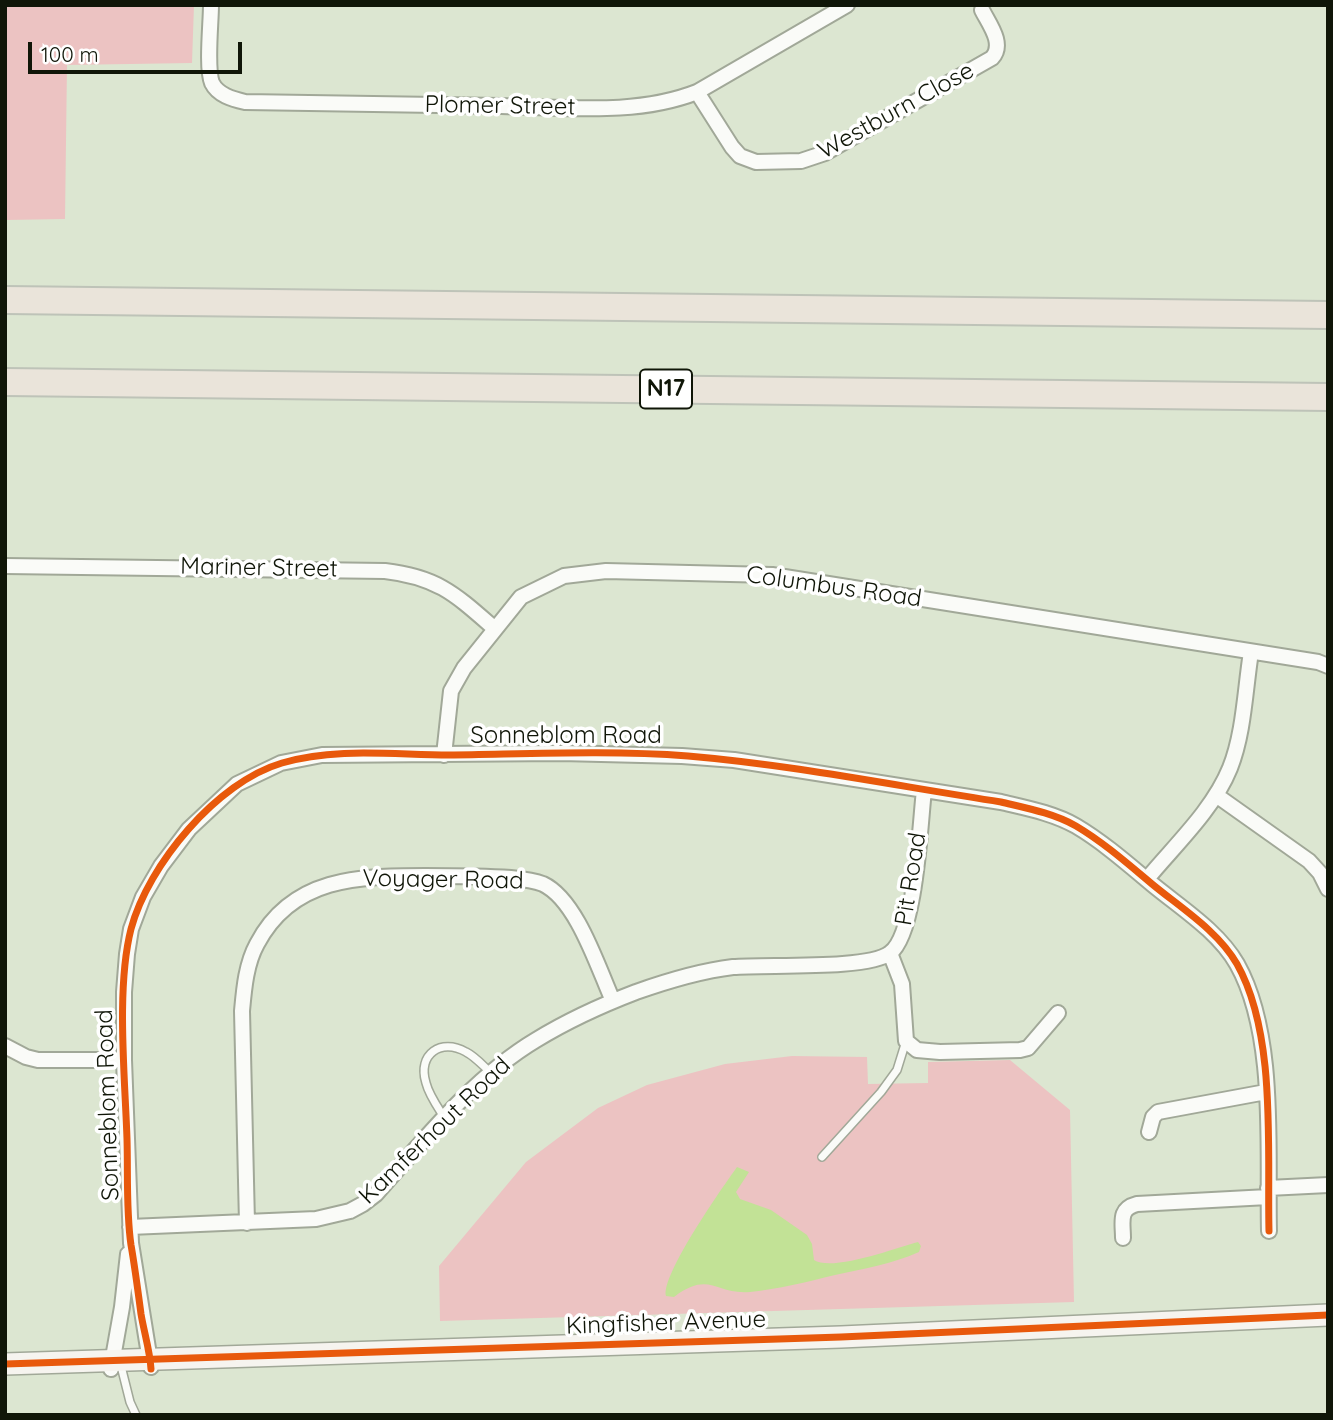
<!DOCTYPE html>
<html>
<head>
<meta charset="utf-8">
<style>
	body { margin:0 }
	#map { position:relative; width:1333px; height:1420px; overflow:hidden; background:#dce6d1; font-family:Quicksand,sans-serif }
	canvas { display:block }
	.frame { position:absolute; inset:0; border:7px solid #101608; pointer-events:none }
	.scale { position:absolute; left:28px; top:42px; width:214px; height:32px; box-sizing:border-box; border:4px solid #101608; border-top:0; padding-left:9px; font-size:21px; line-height:24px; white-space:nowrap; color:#101608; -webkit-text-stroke:5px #fff; paint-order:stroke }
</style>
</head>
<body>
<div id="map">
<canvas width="1333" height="1420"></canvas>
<div class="frame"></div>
<div class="scale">100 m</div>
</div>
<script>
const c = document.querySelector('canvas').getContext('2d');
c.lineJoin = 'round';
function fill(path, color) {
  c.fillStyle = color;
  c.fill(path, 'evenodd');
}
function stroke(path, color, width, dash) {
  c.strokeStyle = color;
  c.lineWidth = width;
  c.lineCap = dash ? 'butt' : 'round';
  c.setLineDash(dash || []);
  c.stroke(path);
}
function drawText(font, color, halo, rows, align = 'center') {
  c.font = font + ' Quicksand,sans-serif';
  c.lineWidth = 7;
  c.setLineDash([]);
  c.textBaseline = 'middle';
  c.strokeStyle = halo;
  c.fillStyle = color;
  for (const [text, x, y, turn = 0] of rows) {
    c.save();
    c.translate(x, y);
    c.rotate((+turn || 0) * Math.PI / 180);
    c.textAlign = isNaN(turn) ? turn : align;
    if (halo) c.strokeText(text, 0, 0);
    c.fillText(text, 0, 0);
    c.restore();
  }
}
const green = new Path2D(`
	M5,5H194L192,63L67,65L65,219L5,220Z
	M792,1056L867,1057L868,1084L928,1083V1062L1010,1060L1070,1110L1074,1302L440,1321L439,1266L526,1162L598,1108L647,1085L725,1064Z`);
const water = new Path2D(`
	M737,1167L749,1172L736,1192L740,1199L771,1210L807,1235L812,1244L814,1260C832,1272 896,1248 918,1242L921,1246L919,1252C892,1264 863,1269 835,1275C807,1282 778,1289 750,1292C715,1295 710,1270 674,1297L666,1296C661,1275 722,1188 737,1167Z`);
const lane = new Path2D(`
	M444,1117C437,1106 429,1095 426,1083C417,1054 441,1038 466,1052C476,1057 483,1066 491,1073
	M822,1157L881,1092L897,1070L906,1041
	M122,1370L130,1402L136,1415`);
const street = new Path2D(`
	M211,5C211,23 206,68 212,83C218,95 232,99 245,102C330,103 416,105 501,106C566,107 636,116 697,92L847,5
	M697,92L732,147L740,156L756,162L801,161L825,153L992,58C1005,44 989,24 982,10
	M5,566L385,571C438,577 456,595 495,629
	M444,755L451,691L464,668L521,597L564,576L606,571L772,575L1318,662L1328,666
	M1216,795L1309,861L1320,873L1328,889
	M1147,879C1175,845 1213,810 1230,768C1244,733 1245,690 1251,652
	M890,953L902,984L906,1041L917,1050L940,1052L1020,1050L1028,1048L1058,1013
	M5,1046L26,1057L38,1060H124
	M1149,1132L1153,1117L1158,1112L1266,1092
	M1268,1188L1328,1185
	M247,1223L242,1011C244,989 246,964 257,944C292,877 359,876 425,876C453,876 482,876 511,878C522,879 533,880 543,884C577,900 598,968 613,1001
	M130,1227L316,1219L350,1211L363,1204L376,1194C424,1140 474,1077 536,1040C567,1021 602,1005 636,992C667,981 700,971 733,967C766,964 868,970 890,953C916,934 920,824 924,790
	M1123,1238C1123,1222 1118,1209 1137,1204L1268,1197
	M151,1367L131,1243L124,1060V992L127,954L131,929L143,897L161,866L189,829L237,784L281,763L322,755L561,753L682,756L734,760L1001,802C1026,808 1053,813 1076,826C1103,842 1128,864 1152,884C1181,908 1218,931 1237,964C1277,1035 1267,1151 1269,1231
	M111,1369L122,1307L128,1254`);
const secondary = new Path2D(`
	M5,1364L841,1337L1328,1315`);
const highway = new Path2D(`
	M5,300L1328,315
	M5,382L1328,397`);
const cycleway = new Path2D(`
	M5,1364L841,1337L1328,1315
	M151,1369C150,1351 144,1332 141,1314C138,1291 135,1268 131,1245C126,1211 128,1174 127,1139C125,1077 116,988 131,929C148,865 217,782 282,763C335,747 395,755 449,755C528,754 609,750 688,756C793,765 897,786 1001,802C1026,808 1053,813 1076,826C1103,842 1128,864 1152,884C1181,908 1218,931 1237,964C1277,1035 1267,1151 1269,1231`);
const shields = [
	[666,389,52]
];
const shieldNames = [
	["N17",666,389]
];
const streetNames = [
	["Plomer Street",500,106,1],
	["Westburn Close",896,111,-29],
	["Mariner Street",259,568,1],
	["Columbus Road",834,587,8],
	["Sonneblom Road",566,736],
	["Pit Road",911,879,-81],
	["Voyager Road",443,880,1],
	["Sonneblom Road",108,1105,-92],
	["Kamferhout Road",435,1131,-44],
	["Kingfisher Avenue",666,1323,-2]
];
fill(green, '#ecc3c2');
fill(water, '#c2e296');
stroke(lane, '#a1a898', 10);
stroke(street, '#a1a898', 18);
stroke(secondary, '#a1a898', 24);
stroke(highway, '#bec3b8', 30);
stroke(lane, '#fafbf8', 7);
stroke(street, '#fafbf8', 14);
stroke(secondary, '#f6f4ef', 21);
stroke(highway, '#eae4da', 26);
stroke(cycleway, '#e8590c', 7);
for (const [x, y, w] of shields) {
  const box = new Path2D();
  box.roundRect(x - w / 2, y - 19.5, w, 39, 5);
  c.fillStyle = '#fff';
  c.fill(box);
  stroke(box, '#101608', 2);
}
drawText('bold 23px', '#101608', null, shieldNames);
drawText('24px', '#101608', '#fff', streetNames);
</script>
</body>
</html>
